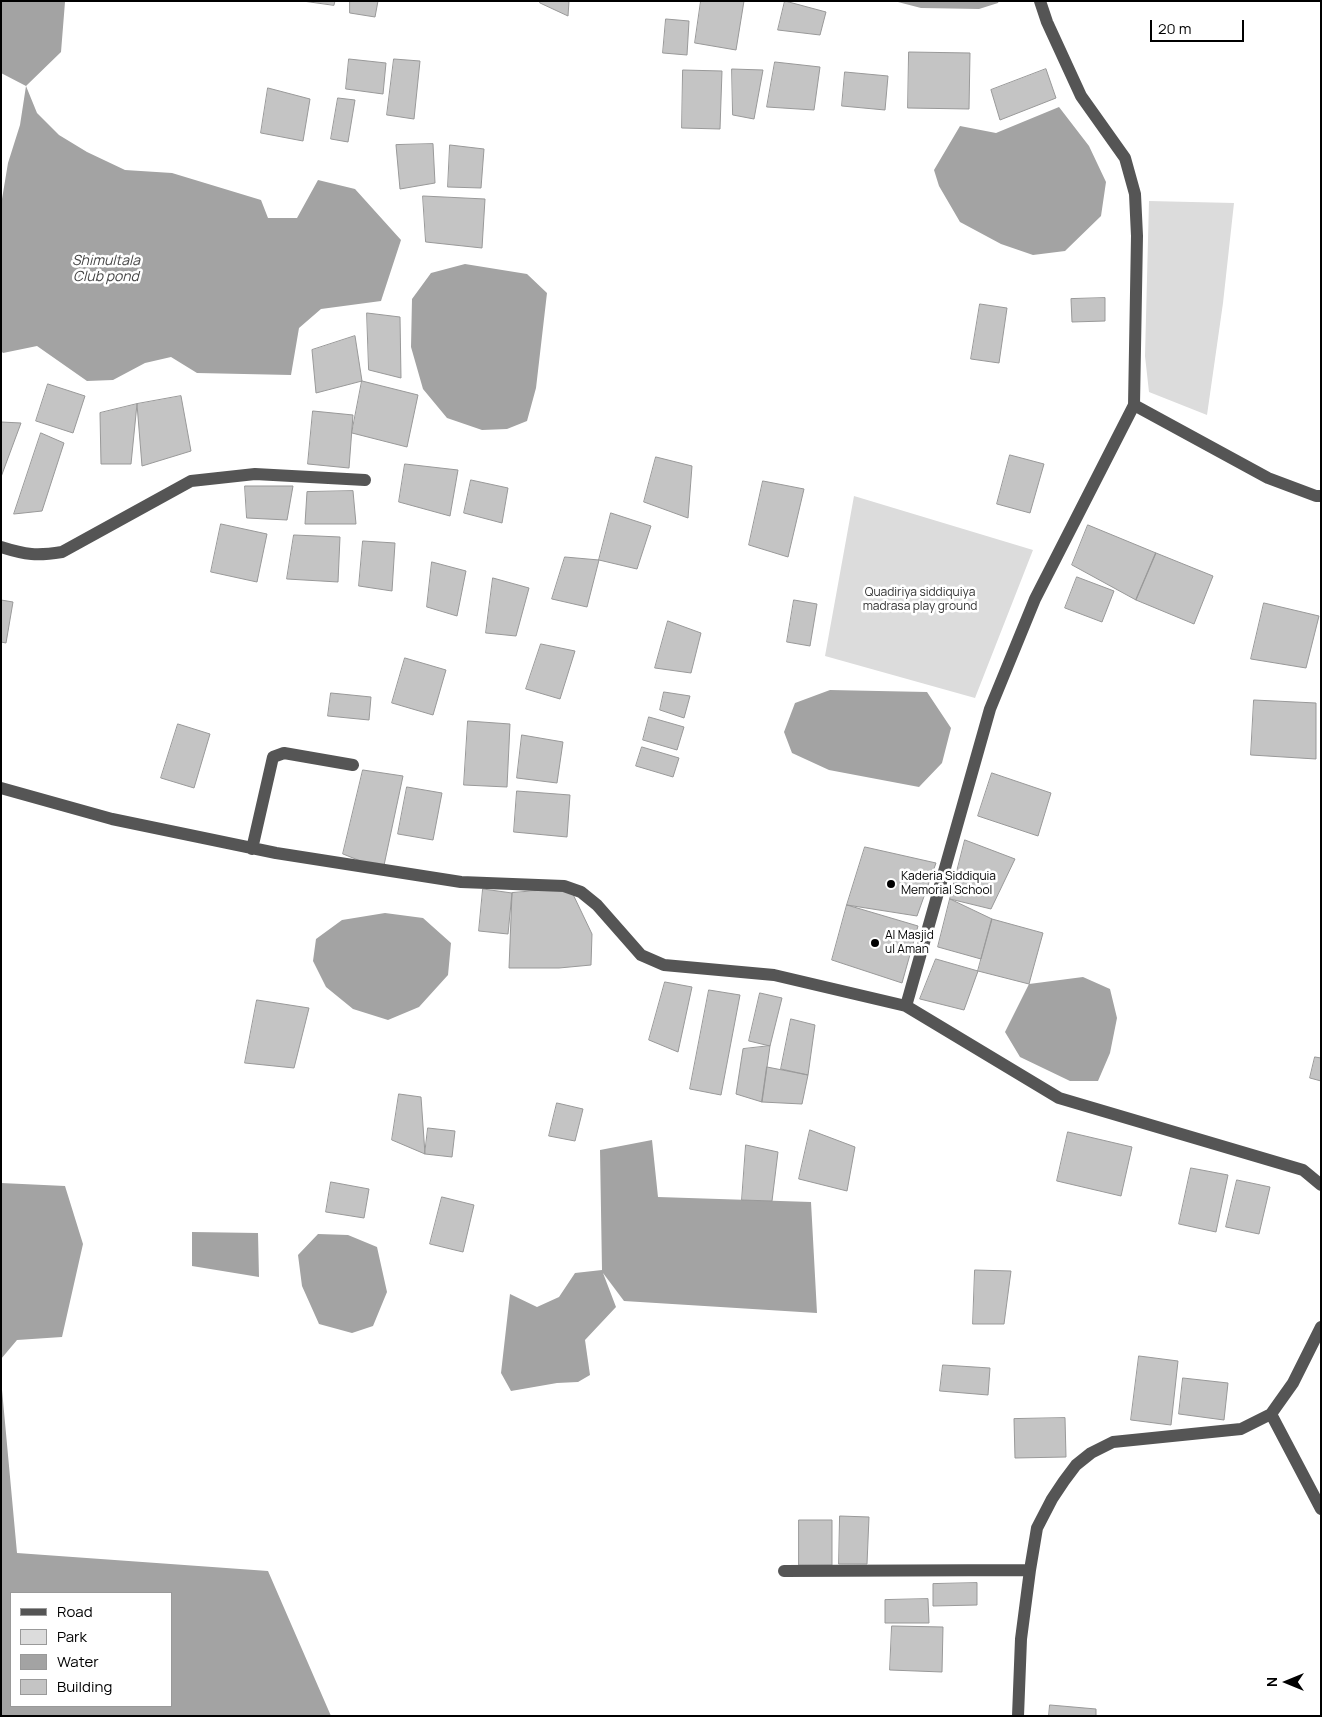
<!DOCTYPE html>
<html>
<head>
<meta charset="utf-8">
<style>
	body { margin:0 }
	#map { position:relative; width:1322px; height:1717px; overflow:hidden; background:#fff; font-family:Manrope,sans-serif }
	canvas { display:block }
	.frame { position:absolute; inset:0; border:2px solid #000; pointer-events:none }
	.legend { position:absolute; left:10px; top:1592px; width:162px; height:115px; box-sizing:border-box; background:#fff; border:1px solid #999; margin:0; padding:6px 9px; list-style:none; font-size:15px; color:#000 }
	.legend li { display:flex; align-items:center; gap:10px; height:25px }
	.legend b { width:25px; border:1px solid #999 }
	.north { position:absolute; left:1262px; top:1657px; width:50px; height:50px; -webkit-text-stroke:4px #fff; paint-order:stroke; rotate:270deg; font-size:14px; font-weight:700; line-height:20px; text-align:center; color:#000 }
	.north::after { content:''; display:block; margin:auto; width:18px; height:22px; background:#000; clip-path:polygon(50% 0,100% 100%,50% 72%,0 100%) }
	.scale { position:absolute; left:1150px; top:20px; width:94px; height:22px; box-sizing:border-box; border:2px solid #000; border-top:0; padding-left:6px; font-size:15px; line-height:18px; white-space:nowrap; color:#000; -webkit-text-stroke:4px #fff; paint-order:stroke }
</style>
</head>
<body>
<div id="map">
<canvas width="1322" height="1717"></canvas>
<div class="frame"></div>
<ul class="legend">
<li><b style="height:6px;background:#555"></b>Road</li>
<li><b style="height:14px;background:#dcdcdc"></b>Park</li>
<li><b style="height:14px;background:#a3a3a3"></b>Water</li>
<li><b style="height:14px;background:#c4c4c4"></b>Building</li>
</ul>
<div class="north">N</div>
<div class="scale">20 m</div>
</div>
<script>
const c = document.querySelector('canvas').getContext('2d');
c.lineJoin = 'round';
function fill(path, color) {
  c.fillStyle = color;
  c.fill(path, 'evenodd');
}
function stroke(path, color, width, dash) {
  c.strokeStyle = color;
  c.lineWidth = width;
  c.lineCap = dash ? 'butt' : 'round';
  c.setLineDash(dash || []);
  c.stroke(path);
}
function drawText(font, color, halo, rows, align = 'center') {
  c.font = font + ' Manrope,sans-serif';
  c.lineWidth = 5;
  c.setLineDash([]);
  c.textBaseline = 'middle';
  c.strokeStyle = halo;
  c.fillStyle = color;
  for (const [text, x, y, turn = 0] of rows) {
    c.save();
    c.translate(x, y);
    c.rotate((+turn || 0) * Math.PI / 180);
    c.textAlign = isNaN(turn) ? turn : align;
    if (halo) c.strokeText(text, 0, 0);
    c.fillText(text, 0, 0);
    c.restore();
  }
}
const green = new Path2D(`
	M1149,201L1234,203L1223,303L1207,415L1149,392L1145,356Z
	M854,496L1033,550L975,698L825,656Z`);
const water = new Path2D(`
	M1,1L65,2L61,52L26,86L37,113L59,135L87,152L125,170L172,173L261,200L268,218H297L318,180L355,189L401,240L381,301L321,309L299,328L291,375L197,373L171,357L145,363L113,380L87,381L37,346L3,353L1,351V205L8,163L20,125L26,86L1,73Z
	M894,1H999L998,3L979,9L921,8Z
	M1059,107L1089,146L1106,182L1101,216L1065,251L1033,255L1001,244L960,222L939,186L934,170L960,126L996,133Z
	M465,264L527,274L547,293L536,388L527,421L507,429L482,430L447,418L423,389L411,347L412,299L431,273Z
	M830,690L927,692L951,728L942,763L919,787L829,770L792,753L784,732L795,703Z
	M385,913L423,918L451,943L448,975L419,1007L388,1020L353,1009L326,987L313,961L316,939L342,920Z
	M1083,977L1110,989L1117,1018L1110,1053L1098,1081H1070L1020,1057L1005,1032L1029,984Z
	M652,1140L658,1197L811,1202L817,1313L624,1301L603,1273L616,1307L585,1340L590,1375L578,1382L557,1383L511,1391L501,1373L510,1294L537,1307L559,1297L575,1273L602,1270L600,1150Z
	M1,1183L65,1186L83,1244L62,1337L17,1340L1,1359Z
	M192,1232L258,1233L259,1277L192,1266Z
	M318,1234L348,1235L377,1247L387,1292L373,1326L352,1333L319,1324L302,1286L298,1255Z
	M1,1379L17,1553L268,1571L331,1716H1ZM11,1593H171V1706H11Z`);
const building = new Path2D(`
	M303,1H335L334,5Z
	M350,1H378L375,17L350,13Z
	M540,1H569L568,16L540,3Z
	M701,1H744L736,50L695,43Z
	M785,1L826,12L820,35L778,30Z
	M666,19L689,21L687,55L663,53Z
	M909,52L970,53L969,109L908,108Z
	M349,59L386,63L383,94L346,89Z
	M394,59L420,61L414,119L387,115Z
	M775,62L820,67L814,110L767,107Z
	M732,69L763,70L754,119L733,115Z
	M1046,69L1056,98L1000,120L991,90Z
	M683,70L722,71L720,129L682,128Z
	M845,72L888,76L885,110L842,106Z
	M268,88L310,99L303,141L261,133Z
	M338,98L355,100L348,142L331,139Z
	M433,144L435,183L400,189L396,145Z
	M450,145L484,149L481,188L448,187Z
	M423,196L485,199L482,248L426,242Z
	M1105,298V321L1072,322L1071,299Z
	M980,304L1007,308L999,363L971,359Z
	M367,313L400,317L401,378L369,370Z
	M355,336L362,381L316,393L312,350Z
	M362,381L418,395L407,447L352,433Z
	M48,384L85,396L73,433L36,421Z
	M181,396L191,451L142,466L137,404Z
	M137,404L131,464H101L100,413Z
	M313,411L353,415L349,468L308,464Z
	M1,422L21,423L1,477Z
	M41,433L64,443L42,511L14,514Z
	M1010,455L1044,464L1030,513L997,504Z
	M656,457L692,466L688,518L644,502Z
	M405,464L458,470L450,516L399,502Z
	M471,480L508,488L502,523L464,513Z
	M763,481L804,489L788,557L749,545Z
	M245,486H293L287,520L247,518Z
	M353,491L356,524H305L307,492Z
	M611,513L651,526L637,569L599,560Z
	M221,524L267,534L257,582L211,572Z
	M1088,525L1156,553L1136,600L1072,565Z
	M294,535L340,537L338,582L287,579Z
	M363,541L395,543L392,591L359,586Z
	M1156,553L1213,576L1194,624L1136,600Z
	M565,557L599,560L587,607L552,599Z
	M432,562L466,571L457,616L427,607Z
	M1077,577L1114,591L1102,622L1065,608Z
	M493,578L529,588L516,636L486,633Z
	M1,600L13,602L6,643L1,642Z
	M794,600L817,604L810,646L787,642Z
	M1264,603L1319,616L1306,668L1251,659Z
	M668,621L701,633L691,673L655,668Z
	M541,644L575,651L560,699L526,689Z
	M405,658L446,670L433,715L392,703Z
	M664,692L690,696L684,718L660,710Z
	M331,693L371,697L369,720L328,716Z
	M1254,700L1316,703V759L1251,755Z
	M649,717L684,727L677,750L643,740Z
	M468,721L510,724L507,787L464,785Z
	M178,724L210,734L194,788L161,778Z
	M522,735L563,742L557,783L517,778Z
	M642,747L679,758L673,777L636,766Z
	M363,770L403,776L383,870L343,854Z
	M992,773L1051,793L1038,836L978,816Z
	M407,787L442,793L433,840L398,834Z
	M517,791L570,795L567,837L514,832Z
	M965,840L1015,859L991,909L950,899Z
	M865,847L936,863L917,916L847,905Z
	M570,888L592,934L591,965L559,968H509L512,893Z
	M483,889L512,893L508,934L479,931Z
	M950,899L992,919L981,959L938,947Z
	M847,905L918,926L902,983L832,960Z
	M992,919L1043,933L1029,984L978,971Z
	M936,959L978,971L964,1010L920,999Z
	M665,982L692,987L678,1052L649,1040Z
	M709,990L740,995L721,1095L690,1089Z
	M760,993L782,998L770,1046L749,1041Z
	M257,1000L309,1008L294,1068L245,1063Z
	M791,1019L815,1025L808,1075L781,1069Z
	M770,1046L762,1102L736,1094L743,1049Z
	M1315,1057L1321,1058V1081L1310,1078Z
	M767,1067L808,1075L802,1104L762,1102Z
	M399,1094L421,1097L425,1154L392,1140Z
	M557,1103L583,1109L575,1141L549,1136Z
	M428,1128L455,1131L452,1157L425,1154Z
	M810,1130L855,1147L847,1191L799,1179Z
	M1068,1132L1132,1147L1121,1196L1057,1181Z
	M746,1145L778,1152L772,1201L742,1200Z
	M1191,1168L1228,1175L1216,1232L1179,1224Z
	M1237,1180L1270,1187L1259,1234L1226,1227Z
	M331,1182L369,1189L364,1218L326,1212Z
	M442,1197L474,1205L463,1252L430,1244Z
	M975,1270L1011,1271L1004,1324H973Z
	M1139,1356L1178,1361L1171,1425L1131,1420Z
	M943,1365L990,1368L988,1395L940,1391Z
	M1183,1378L1228,1383L1224,1420L1179,1414Z
	M1065,1418L1066,1457L1015,1458L1014,1419Z
	M840,1516L869,1517L867,1564H839Z
	M799,1520H832V1565H799Z
	M977,1583V1605L933,1606V1584Z
	M928,1599L929,1623H885V1600Z
	M892,1626L943,1627L942,1672L890,1670Z
	M1050,1705L1096,1709V1716H1049Z`);
const minor = new Path2D(`
	M1134,405L1268,478L1316,496H1321
	M1,547C26,555 37,556 62,552L191,481L255,474L365,480
	M1,788L112,819L276,853L461,882L564,886L581,892L597,905L641,955L664,965L774,975L906,1006L1059,1098L1303,1170L1321,1185
	M252,849L273,757L284,753L353,765
	M906,1006L990,709L1035,599L1134,405L1137,236L1135,194L1125,158L1081,96L1047,22L1040,1
	M1271,1414L1321,1509
	M784,1571L1030,1570
	M1018,1716L1021,1639L1030,1570L1037,1528L1052,1499L1064,1481L1076,1465L1091,1453L1113,1442L1241,1429L1271,1414L1293,1383L1321,1327`);
const markers = [
	[891,884,5,"#000"],
	[875,943,5,"#000"]
];
const parkNames = [
	["Quadiriya siddiquiya",920,593],
	["madrasa play ground",920,607]
];
const poiNames = [
	["Kaderia Siddiquia",901,877],
	["Memorial School",901,891],
	["Al Masjid",885,936],
	["ul Aman",885,950]
];
const waterNames = [
	["Shimultala",106,261],
	["Club pond",106,277]
];
fill(green, '#dcdcdc');
fill(water, '#a3a3a3');
fill(building, '#c4c4c4');
stroke(building, '#999', 1);
stroke(minor, '#555', 12);
for (const [x, y, r, color] of markers) {
  const dot = new Path2D();
  dot.arc(x, y, r, 0, 2 * Math.PI);
  c.fillStyle = color;
  c.fill(dot);
  stroke(dot, '#fff', 2);
}
drawText('12px', '#333', '#fff', parkNames);
drawText('12px', '#000', '#fff', poiNames, 'left');
drawText('italic 14px', '#444', '#fff', waterNames);
</script>
</body>
</html>
